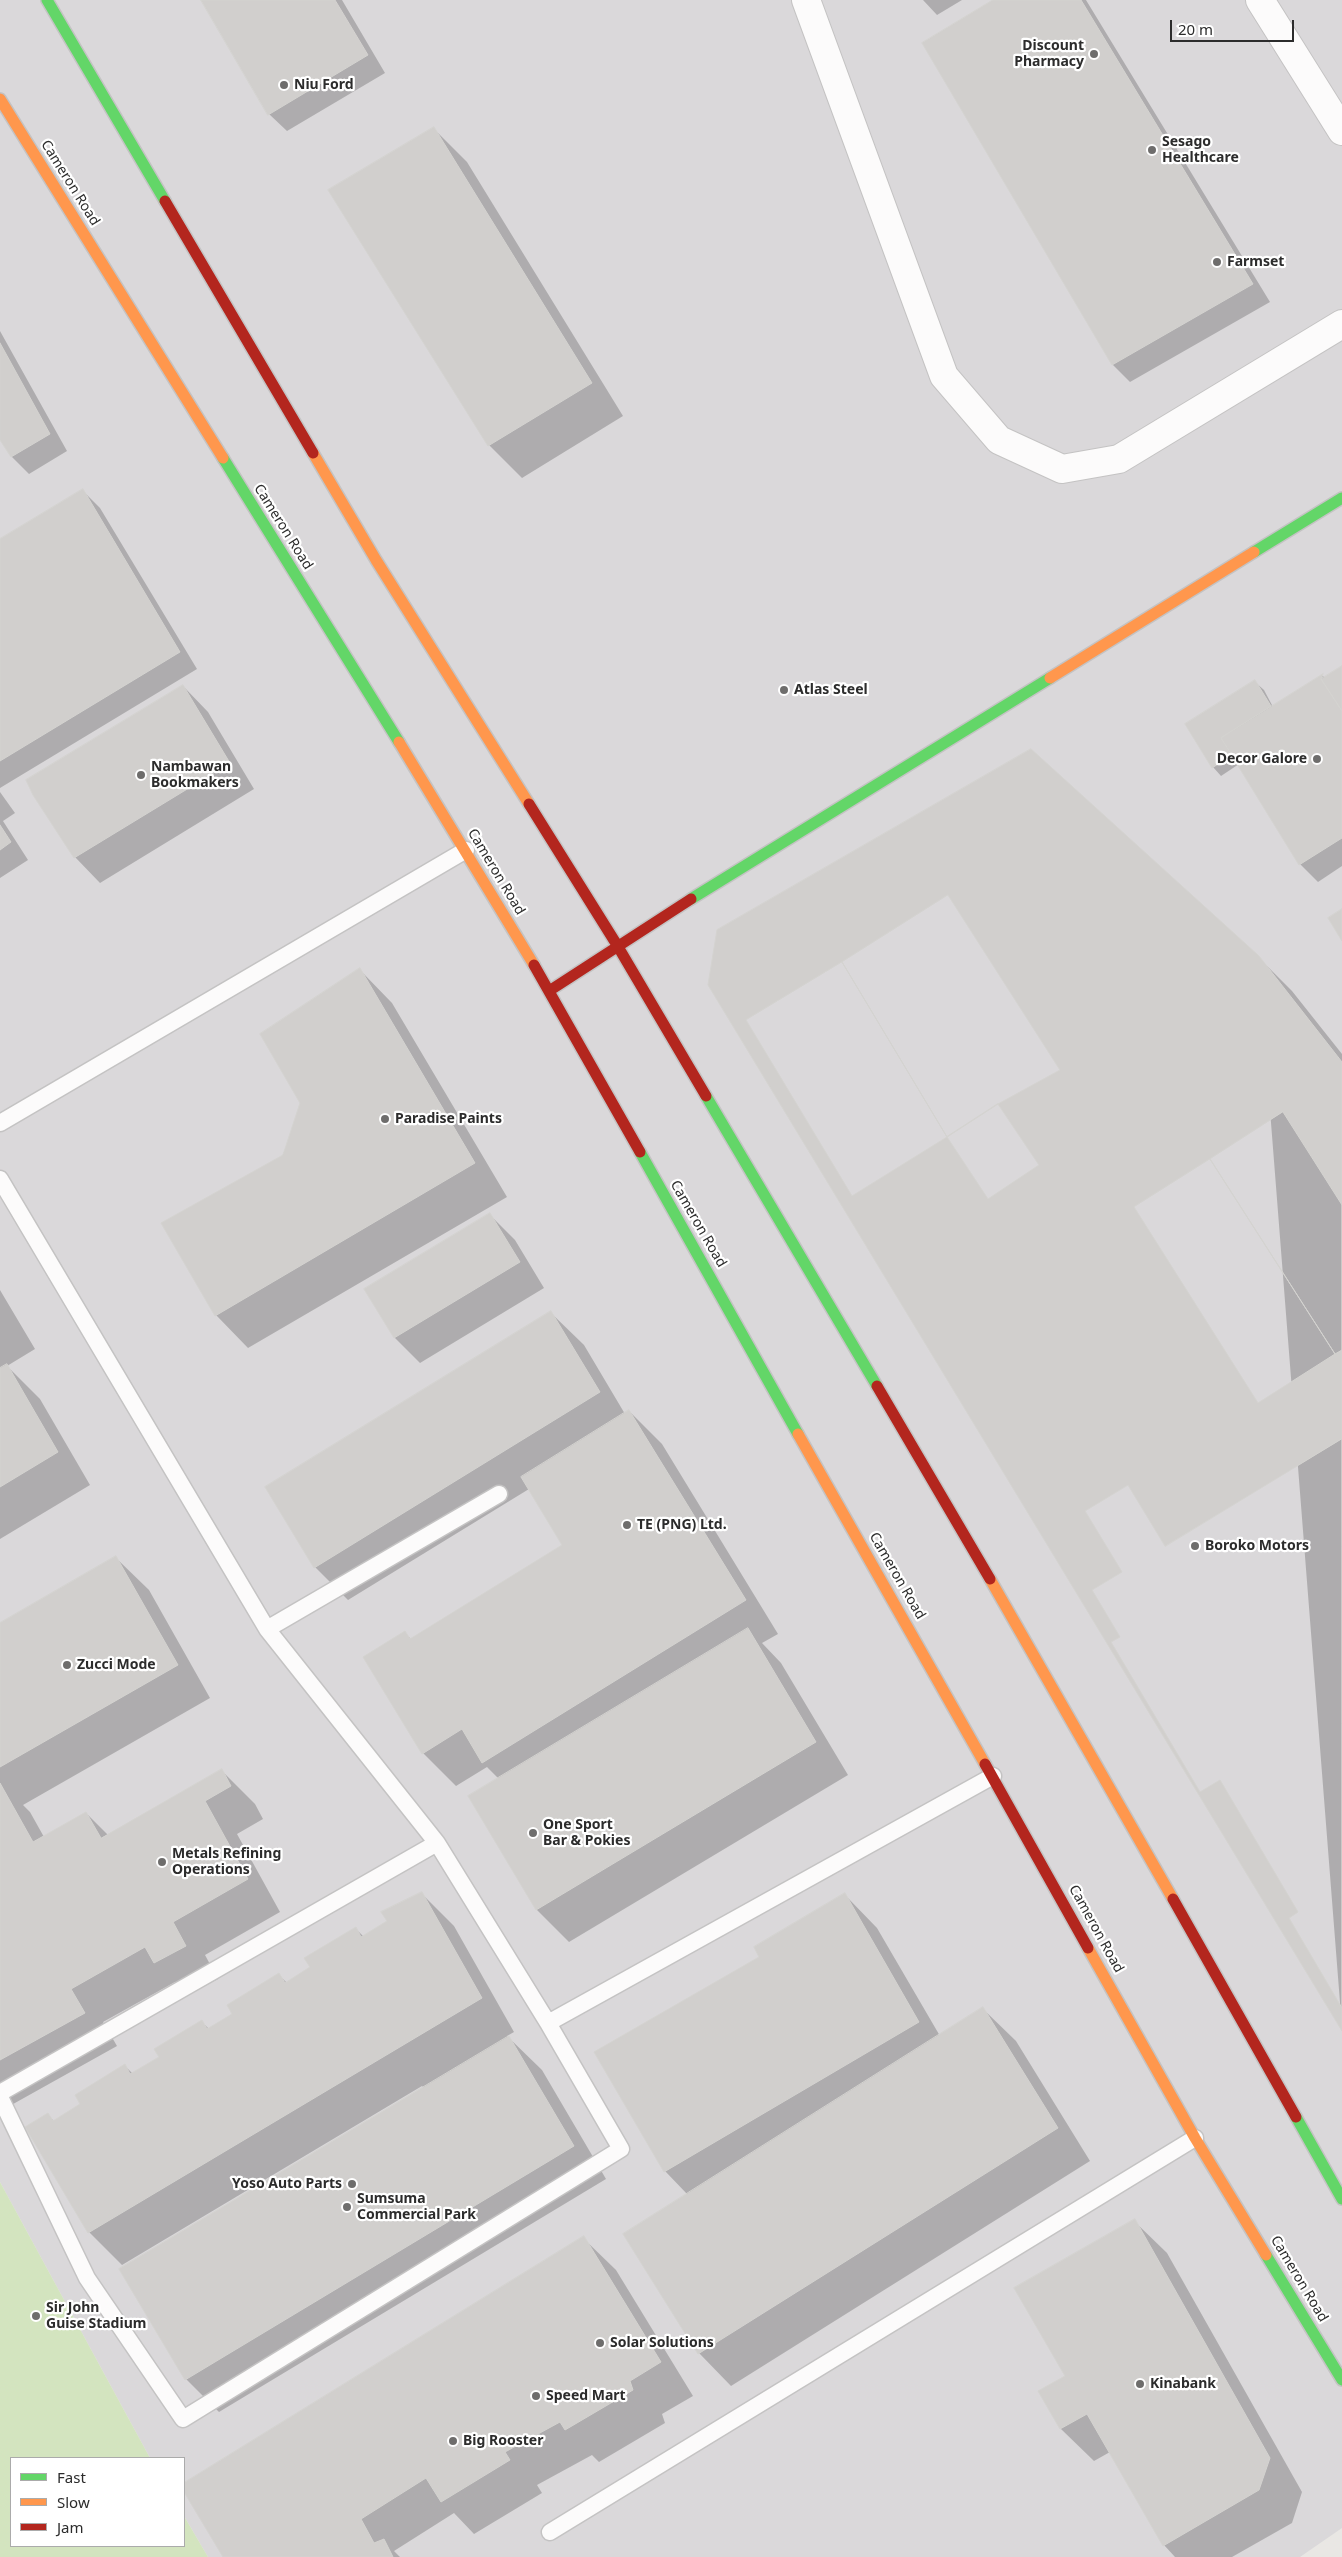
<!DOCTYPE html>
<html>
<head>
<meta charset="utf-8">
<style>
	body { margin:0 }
	#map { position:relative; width:1342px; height:2557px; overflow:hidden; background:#e9e7e4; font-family:"Noto Sans",sans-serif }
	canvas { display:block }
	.legend { position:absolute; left:10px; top:2457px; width:175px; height:90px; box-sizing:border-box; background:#fff; border:1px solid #ababab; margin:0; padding:6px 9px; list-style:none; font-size:15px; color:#2c2c2c }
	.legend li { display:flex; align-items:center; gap:10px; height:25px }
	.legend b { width:25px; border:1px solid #ababab }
	.scale { position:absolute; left:1170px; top:20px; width:124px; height:22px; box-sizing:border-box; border:2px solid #2c2c2c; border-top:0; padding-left:6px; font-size:15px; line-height:18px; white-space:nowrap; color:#2c2c2c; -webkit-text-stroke:4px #fff; paint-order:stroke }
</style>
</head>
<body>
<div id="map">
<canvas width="1342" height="2557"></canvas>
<ul class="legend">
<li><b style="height:6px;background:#63d668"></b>Fast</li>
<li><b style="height:6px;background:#ff974d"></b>Slow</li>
<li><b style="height:6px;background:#b3261e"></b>Jam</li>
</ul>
<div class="scale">20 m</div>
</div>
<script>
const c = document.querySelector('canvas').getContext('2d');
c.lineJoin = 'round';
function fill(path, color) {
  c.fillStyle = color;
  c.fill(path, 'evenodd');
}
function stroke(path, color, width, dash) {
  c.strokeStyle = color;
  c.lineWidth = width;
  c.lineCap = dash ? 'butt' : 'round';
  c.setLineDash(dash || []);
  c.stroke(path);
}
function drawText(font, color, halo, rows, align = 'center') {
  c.font = font + ' "Noto Sans",sans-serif';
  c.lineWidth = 4.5;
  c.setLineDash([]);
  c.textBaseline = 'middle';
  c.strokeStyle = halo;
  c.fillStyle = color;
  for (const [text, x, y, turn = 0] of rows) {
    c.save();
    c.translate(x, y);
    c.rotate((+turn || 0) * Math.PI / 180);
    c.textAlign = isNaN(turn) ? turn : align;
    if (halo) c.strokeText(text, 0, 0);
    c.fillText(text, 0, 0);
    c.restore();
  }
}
const industrial = new Path2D(`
	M0,0H1342V2528L1300,2557H208L184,2516V2458H150L0,2182Z`);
const pitch = new Path2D(`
	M0,2182L150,2458H11V2546H184V2516L208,2557H0Z`);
const shadow = new Path2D(`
	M202,0H342L385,73L287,131L269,114Z
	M923,0H962L937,15Z
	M995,0H1086L1270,302L1130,382L1113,365L923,43Z
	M434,129L467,162L623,416L522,478L489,445L330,191Z
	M0,331L67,451L29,474L12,457L0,438Z
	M83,491L100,508L197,669L0,788V540Z
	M1342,668V866L1318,882L1300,864L1239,764L1221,776L1213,767L1186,725L1255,682L1264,690L1273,707L1323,676L1325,678Z
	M183,686L208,712L254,789L100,883L75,857Z
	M0,792L15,813L3,821L28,860L0,878Z
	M1258,957L1292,991L1342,1054V2028Z
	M360,970L392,1003L507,1197L248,1348L216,1315Z
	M490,1215L515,1240L544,1288L420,1363L395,1338L366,1290Z
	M0,1290L35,1349L7,1366L40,1399L90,1485L0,1539Z
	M551,1313L584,1345L625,1414L629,1411L662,1444L778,1634L762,1643L781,1663L848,1775L569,1942L537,1910L499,1779L487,1767L456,1786L423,1753L405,1633L411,1639L564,1545L529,1489L348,1600L315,1567L267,1488Z
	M116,1558L149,1590L210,1698L23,1805L30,1812L44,1837L86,1813L108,1835L222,1771L255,1804L263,1819L237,1834L280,1912L205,1955L218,1979L188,1995L175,1982L103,2022L117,2046L6,2108L0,2102V1625Z
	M421,1893L454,1926L514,2032L507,2036L542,2070L606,2179L219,2412L186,2379L424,2088L422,2086L122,2265L89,2232L27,2127L48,2115L54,2121L82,2105L125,2066L133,2074L160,2058L202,2022L209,2029L233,2014L279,1975L287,1983L311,1968L356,1929L364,1937L389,1922Z
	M845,1895L877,1928L940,2036L983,2009L1016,2041L1090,2161L731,2386L699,2353L688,2195L665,2171L761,1957Z
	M1134,2221L1167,2253L1302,2492L1292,2523L1232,2557H1175L1164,2545L1110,2452L1094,2461L1061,2429L1040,2392L1067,2376Z
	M583,2238L616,2270L693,2396L662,2414L665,2423L599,2462L592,2455L537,2485L542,2493L474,2534L454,2513L394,2551L400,2557H224L184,2490V2484Z`);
const building = new Path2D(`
	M201,0H335L368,55L268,115Z
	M993,0H1081L1253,284L1112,365L922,43Z
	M434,127L592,383L488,446L328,190Z
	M0,343L50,434L11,457L0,440Z
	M83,489L180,652L0,761V539Z
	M1342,666V711L1321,679Z
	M1323,674L1321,679L1342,711V838L1299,865L1221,738Z
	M1255,680L1271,706L1221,738L1232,755L1212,768L1185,724Z
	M183,685L230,763L74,858L33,795L26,780Z
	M1031,749L1259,956L1342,1062V2031L708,985L717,930Z
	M0,825L11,842L0,850Z
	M948,895L1060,1070L998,1104L947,1137L842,962Z
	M1342,909V941L1328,918Z
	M842,962L947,1137L852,1196L746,1020Z
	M360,968L475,1163L215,1316L161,1223L283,1155L300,1103L260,1034Z
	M998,1104L1039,1165L988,1199L947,1137Z
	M1283,1112L1342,1205V1350L1335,1354L1210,1159Z
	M1210,1159L1335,1354L1258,1403L1134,1207Z
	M490,1213L520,1262L394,1338L364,1289Z
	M551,1311L600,1392L314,1568L265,1487Z
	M7,1364L58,1452L0,1487V1368Z
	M629,1410L746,1600L482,1763L462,1729L422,1754L363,1657L405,1631L410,1639L562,1545L521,1477Z
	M1342,1439V2008L1289,1918L1298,1912L1220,1780L1200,1792L1111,1642L1120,1637L1092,1590L1122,1572L1085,1511L1128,1485L1165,1546Z
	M116,1556L178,1665L0,1767V1623Z
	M748,1628L816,1742L536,1910L468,1796Z
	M222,1769L231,1786L205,1801L248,1879L173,1922L186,1946L154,1963L145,1947L71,1989L85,2013L0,2060V1783L33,1842L86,1812L101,1838Z
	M422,1892L482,1998L88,2233L25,2127L48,2113L53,2121L80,2104L75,2095L125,2064L130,2074L159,2057L154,2049L202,2020L207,2029L232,2014L227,2005L279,1973L285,1983L310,1967L304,1958L356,1927L361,1937L387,1921L381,1912Z
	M845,1893L919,2022L664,2172L594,2052L759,1957L754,1947Z
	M983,2007L1058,2128L698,2354L623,2234Z
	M509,2036L574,2146L185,2380L119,2269Z
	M1135,2219L1270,2458L1259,2490L1163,2546L1087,2414L1060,2429L1038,2391L1065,2376L1014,2288Z
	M584,2236L661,2362L630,2381L633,2390L565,2430L560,2422L505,2452L510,2460L441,2502L426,2478L361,2519L374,2543L384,2539L393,2557H223L184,2492V2483Z`);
const lane = new Path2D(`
	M0,1123L466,850
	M0,1179L267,1629L437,1843L548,2023L621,2149L183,2419L87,2278L0,2097
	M267,1629L499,1494
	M548,2023L993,1776
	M0,2093L437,1843
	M550,2532L1195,2138`);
const street = new Path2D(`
	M806,0L944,376L999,440L1062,469L1119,459L1342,324
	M1260,0L1342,131`);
const fast = new Path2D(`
	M47,0L165,201
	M223,458L399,742
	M1254,552L1342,498
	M691,899L1050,678
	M706,1096L877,1386
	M640,1152L798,1434
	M1296,2117L1342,2199
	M1266,2255L1342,2380`);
const slow = new Path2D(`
	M0,99L223,458
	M313,453L376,560L529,804
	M1050,678L1254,552
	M399,742L534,965
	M798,1434L985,1764
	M990,1579L1173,1899
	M1088,1948L1195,2138L1266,2255`);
const jam = new Path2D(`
	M165,201L313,453
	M529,804L617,945L706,1096
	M534,965L640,1152
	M549,991L691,899
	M877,1386L990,1579
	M985,1764L1088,1948
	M1173,1899L1296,2117`);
const markers = [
	[1094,54,5,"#6e6d6c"],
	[284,85,5,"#6e6d6c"],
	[1152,150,5,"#6e6d6c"],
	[1217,262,5,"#6e6d6c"],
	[784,690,5,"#6e6d6c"],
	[1317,759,5,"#6e6d6c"],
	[141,775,5,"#6e6d6c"],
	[385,1119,5,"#6e6d6c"],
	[627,1525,5,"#6e6d6c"],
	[1195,1546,5,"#6e6d6c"],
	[67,1665,5,"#6e6d6c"],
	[533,1833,5,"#6e6d6c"],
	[162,1862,5,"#6e6d6c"],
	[352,2184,5,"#6e6d6c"],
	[347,2207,5,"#6e6d6c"],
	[36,2316,5,"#6e6d6c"],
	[600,2343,5,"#6e6d6c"],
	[1140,2384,5,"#6e6d6c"],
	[536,2396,5,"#6e6d6c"],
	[453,2441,5,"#6e6d6c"]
];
const poiNames = [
	["Discount",1084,46,"right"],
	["Pharmacy",1084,62,"right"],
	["Niu Ford",294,85],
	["Sesago",1162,142],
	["Healthcare",1162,158],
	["Farmset",1227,262],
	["Atlas Steel",794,690],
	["Decor Galore",1307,759,"right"],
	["Nambawan",151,767],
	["Bookmakers",151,783],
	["Paradise Paints",395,1119],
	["TE (PNG) Ltd.",637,1525],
	["Boroko Motors",1205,1546],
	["Zucci Mode",77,1665],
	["One Sport",543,1825],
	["Bar & Pokies",543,1841],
	["Metals Refining",172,1854],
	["Operations",172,1870],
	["Yoso Auto Parts",342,2184,"right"],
	["Sumsuma",357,2199],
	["Commercial Park",357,2215],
	["Sir John",46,2308],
	["Guise Stadium",46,2324],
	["Solar Solutions",610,2343],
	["Kinabank",1150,2384],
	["Speed Mart",546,2396],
	["Big Rooster",463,2441]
];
const streetNames = [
	["Cameron Road",70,183,58],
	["Cameron Road",283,527,58],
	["Cameron Road",496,872,59],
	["Cameron Road",698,1224,60],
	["Cameron Road",897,1576,60],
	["Cameron Road",1096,1929,61],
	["Cameron Road",1299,2279,59]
];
fill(industrial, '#dad8da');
fill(pitch, '#d3e4bf');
fill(shadow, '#0003');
fill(building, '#d1cfcd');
stroke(building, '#d4d3d0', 1);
stroke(lane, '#c4c3c3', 19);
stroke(street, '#c4c3c3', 30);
stroke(fast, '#c4c3c3', 14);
stroke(slow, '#c4c3c3', 14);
stroke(jam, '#c4c3c3', 14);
stroke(lane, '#fcfbfb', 16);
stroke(street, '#fcfbfb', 28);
stroke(fast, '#63d668', 11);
stroke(slow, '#ff974d', 11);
stroke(jam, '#b3261e', 11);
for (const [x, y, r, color] of markers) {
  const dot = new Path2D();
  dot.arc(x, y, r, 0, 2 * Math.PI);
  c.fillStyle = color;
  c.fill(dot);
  stroke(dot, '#fff', 2);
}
drawText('bold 14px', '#2c2c2c', '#fff', poiNames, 'left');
drawText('14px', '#2c2c2c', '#fff', streetNames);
</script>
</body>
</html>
